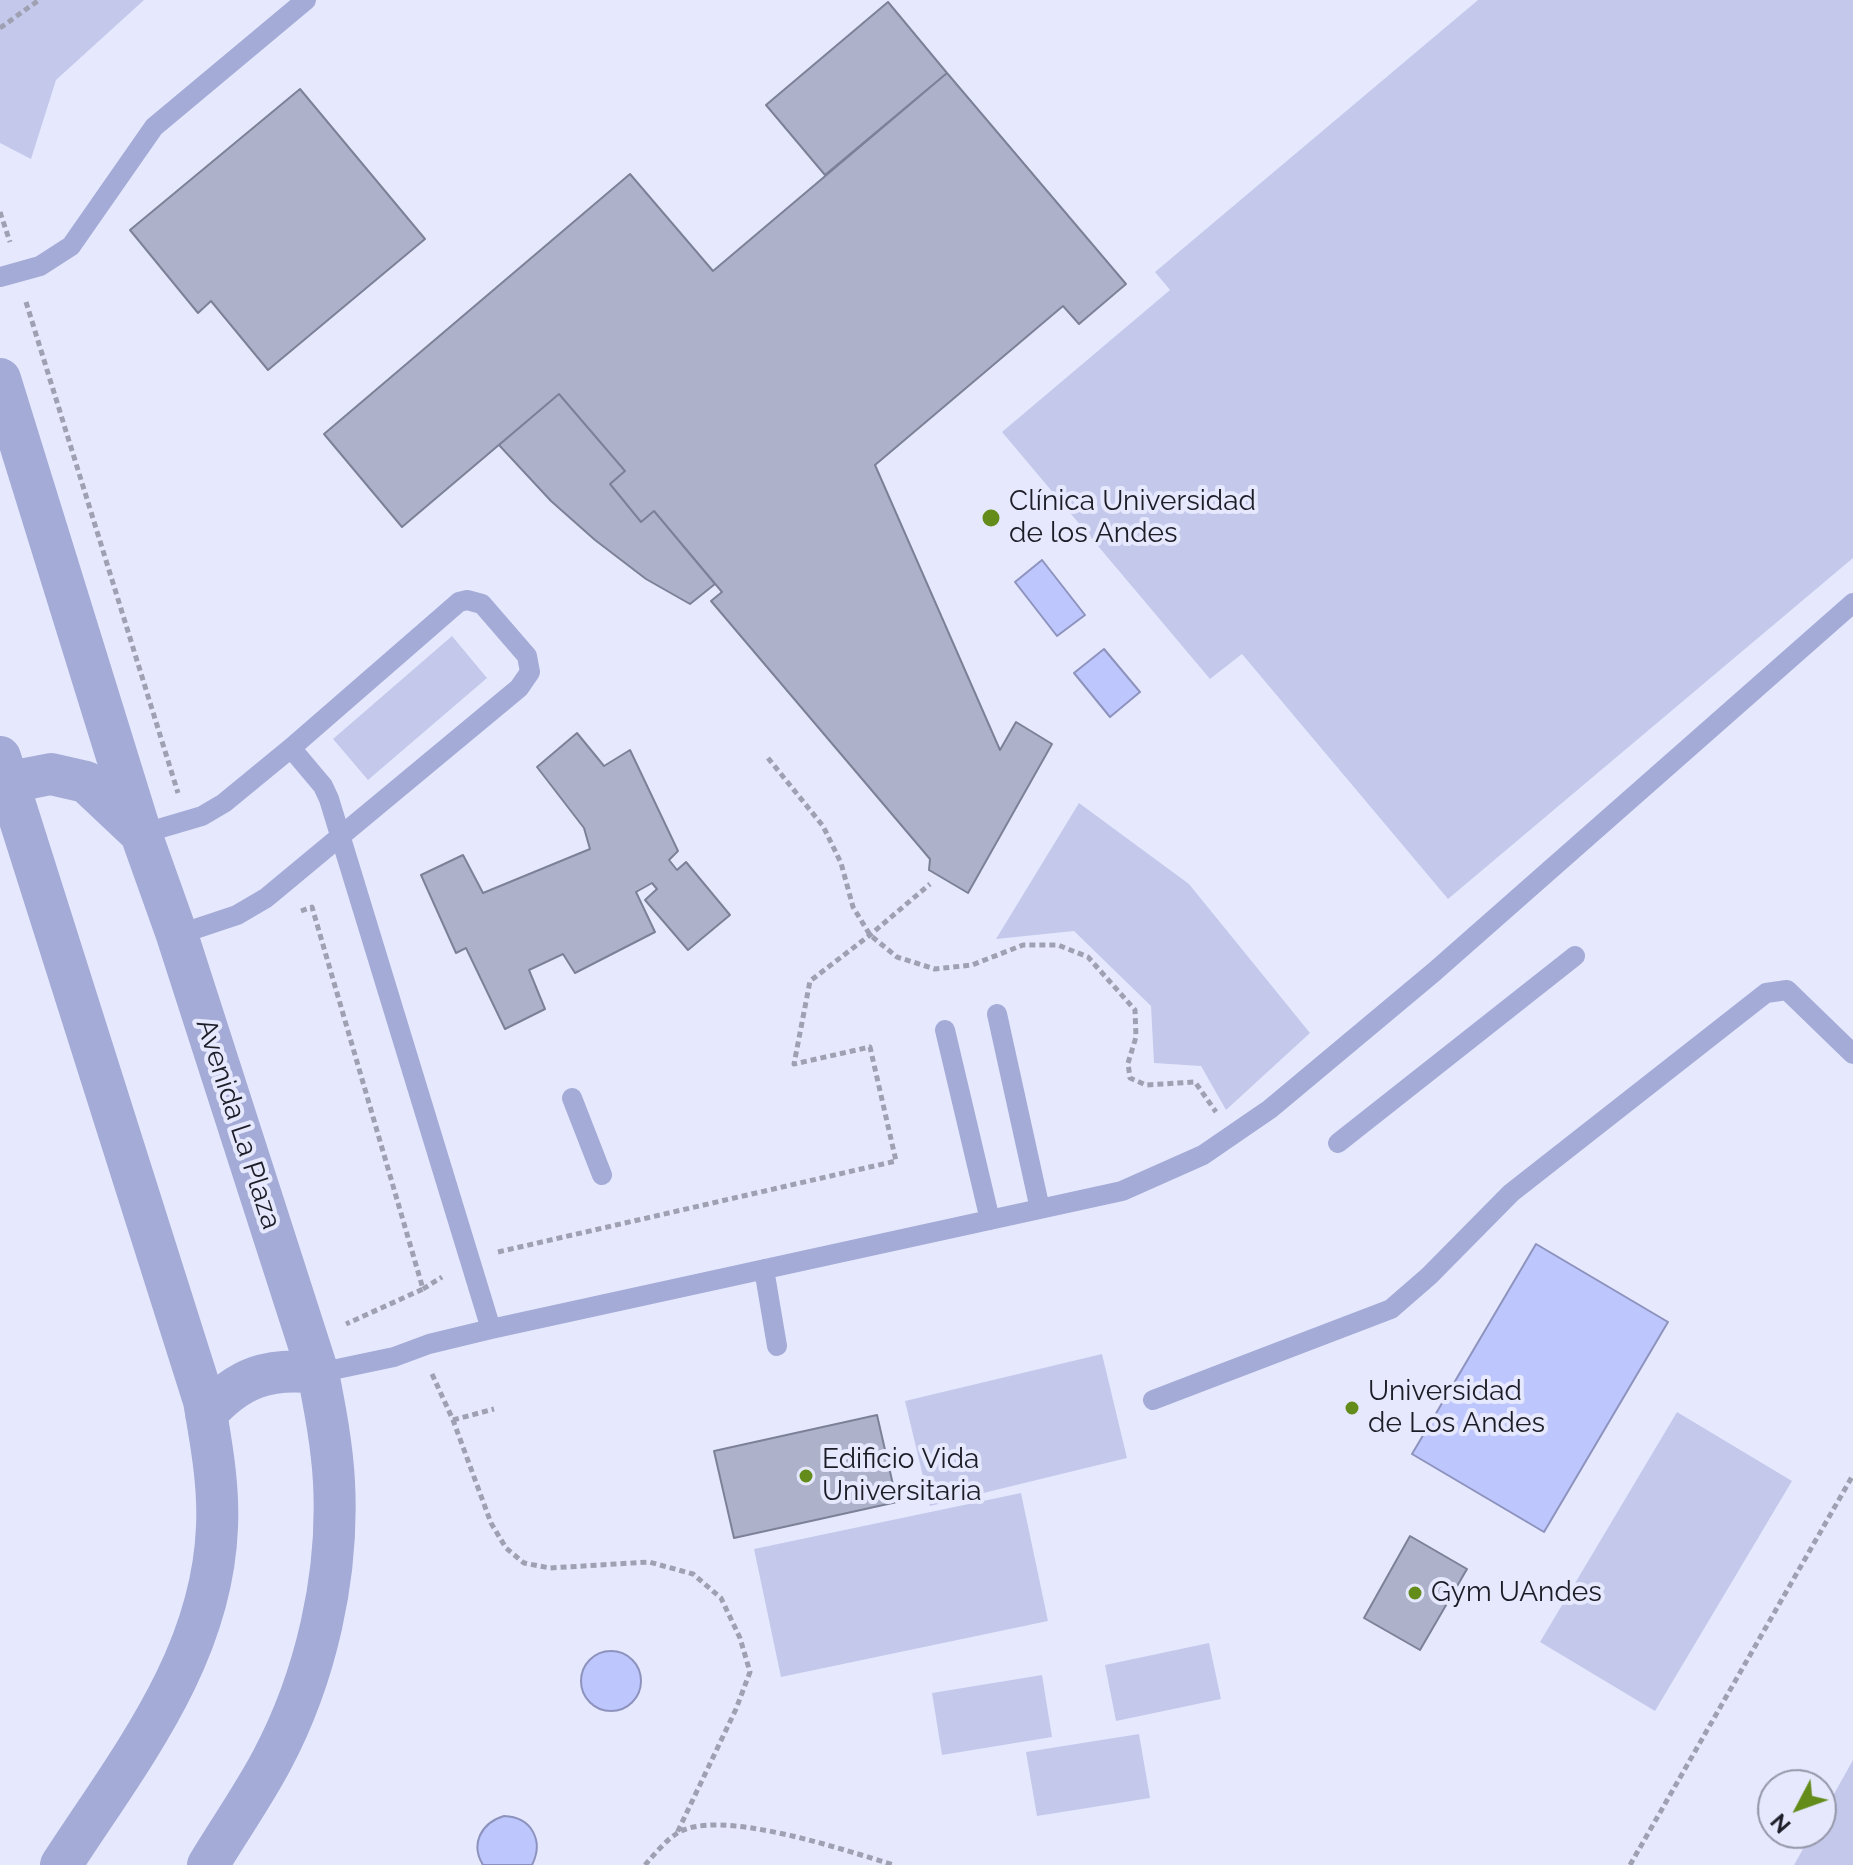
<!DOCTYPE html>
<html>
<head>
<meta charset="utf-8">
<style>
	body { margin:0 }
	#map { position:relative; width:1853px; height:1865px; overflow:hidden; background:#e6e9fe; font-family:Raleway,sans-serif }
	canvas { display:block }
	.north { position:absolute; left:1757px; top:1769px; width:80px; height:80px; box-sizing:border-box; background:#e6e9fe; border:2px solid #9597a8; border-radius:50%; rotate:229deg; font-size:22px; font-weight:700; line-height:32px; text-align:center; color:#1c1d26 }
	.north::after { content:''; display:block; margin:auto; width:28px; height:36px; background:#638c1b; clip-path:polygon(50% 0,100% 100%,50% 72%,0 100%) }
</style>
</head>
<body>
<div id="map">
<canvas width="1853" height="1865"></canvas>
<div class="north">N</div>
</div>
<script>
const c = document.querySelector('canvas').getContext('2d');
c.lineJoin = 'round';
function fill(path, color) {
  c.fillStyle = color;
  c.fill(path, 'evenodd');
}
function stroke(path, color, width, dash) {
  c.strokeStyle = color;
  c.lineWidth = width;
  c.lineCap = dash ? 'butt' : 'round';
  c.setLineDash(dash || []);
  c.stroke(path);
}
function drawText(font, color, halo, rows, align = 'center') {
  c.font = font + ' Raleway,sans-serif';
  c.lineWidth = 8;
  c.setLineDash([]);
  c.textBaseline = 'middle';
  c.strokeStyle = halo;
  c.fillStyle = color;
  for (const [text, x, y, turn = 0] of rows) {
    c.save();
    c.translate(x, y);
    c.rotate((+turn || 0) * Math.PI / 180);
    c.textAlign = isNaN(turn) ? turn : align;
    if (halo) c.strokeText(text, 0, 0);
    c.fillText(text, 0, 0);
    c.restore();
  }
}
const green = new Path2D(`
	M0,0H144L56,80L31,159L0,143Z
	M1478,0H1853V558L1448,899L1242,654L1210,679L1002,432L1170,290L1155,272Z
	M452,636L487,678L368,780L333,739Z
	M1079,803L1189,884L1310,1033L1226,1110L1201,1066L1154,1063L1151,1006L1074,931L996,939Z
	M1102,1354L1127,1458L930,1506L905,1401Z
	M1677,1412L1792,1481L1655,1711L1540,1642Z
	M1021,1493L1048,1621L781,1677L754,1549Z
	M1209,1643L1221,1699L1116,1721L1105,1665Z
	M1042,1675L1052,1737L942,1755L932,1693Z
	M1139,1734L1150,1798L1037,1816L1026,1752Z
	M1853,1760V1865H1794L1812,1833H1821V1817Z`);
const water = new Path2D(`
	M1042,560L1085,615L1057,636L1015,582Z
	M1104,649L1140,692L1110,717L1074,673Z
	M1536,1244L1668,1322L1544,1532L1412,1454Z
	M581 1681a30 30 0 1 1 60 0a30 30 0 1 1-60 0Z
	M504,1816C532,1817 544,1841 532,1865H483C470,1844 481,1823 504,1816Z`);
const building = new Path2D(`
	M888,2L947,73L825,175L766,105Z
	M947,73L1126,284L1079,324L1063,306L875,465L1000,750L1016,722L1052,744L968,893L929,870L930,859L711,601L722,592L654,511L641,522L610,484L625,471L559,394L402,527L324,434L630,174L713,271Z
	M300,89L425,239L268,370L211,301L198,313L130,230Z
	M559,394L625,471L610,484L641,522L654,511L715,584L690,604L646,579L595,540L551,501L499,445Z
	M577,733L604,766L630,750L678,851L669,860L677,870L686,862L730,915L688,950L645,900L657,889L652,883L636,892L655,932L575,973L563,954L529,970L545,1009L505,1029L466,948L456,953L421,875L463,855L483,893L590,849L584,828L537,767Z
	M877,1415L897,1502L734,1538L714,1451Z
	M1410,1536L1467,1569L1420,1650L1364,1618Z`);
const path = new Path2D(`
	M0,28L39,0
	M0,212L10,242
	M26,302L178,793
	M768,758L823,826L841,863L853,907L870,935L897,957L935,969L972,965L1023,945H1058L1088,957L1135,1010L1136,1037L1128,1063L1130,1078L1146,1085L1195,1082L1216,1112
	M301,911L312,907L423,1289L346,1324
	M498,1252L896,1161L870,1047L794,1064L810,981L870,935L930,884
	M423,1289L442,1277
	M432,1374L453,1420L491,1523L506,1548L524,1563L550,1568L649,1562L693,1574L721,1598L740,1638L750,1672L736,1709L677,1833
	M453,1420L494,1409
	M645,1865C654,1855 664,1842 676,1834C716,1806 847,1851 894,1865
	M1630,1865L1853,1475`);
const lane = new Path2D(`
	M0,277L40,266L71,246L154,127L306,0
	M291,748L323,786L329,799L491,1329
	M141,834L202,816L224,803L291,748L459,602L467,600L482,604L527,656L530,672L519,688L266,898L237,915L177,935
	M997,1014L1040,1209
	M945,1030L990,1220
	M572,1098L602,1175
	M1338,1143L1575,956
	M764,1269L777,1346
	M318,1373L394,1357L429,1344L491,1329L1122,1191L1203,1155L1270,1109L1434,972L1853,603
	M1153,1400L1391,1309L1429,1276L1511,1193L1766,993L1787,990L1853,1054`);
const street = new Path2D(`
	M0,379L141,834L177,935L318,1373C325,1409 332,1445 334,1482C339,1576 316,1677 272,1760C253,1796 229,1830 208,1865
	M0,757L204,1401C211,1442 219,1485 217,1527C212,1658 129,1760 61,1865
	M0,784L51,774L86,782L138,831
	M206,1414C239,1377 269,1367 318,1373`);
const markers = [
	[991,518,10,"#638c1b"],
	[1352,1408,8,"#638c1b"],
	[806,1476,8,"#638c1b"],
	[1415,1593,8,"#638c1b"]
];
const poiNames = [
	["Clínica Universidad",1009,502],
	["de los Andes",1009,534],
	["Universidad",1368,1392],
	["de Los Andes",1368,1424],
	["Edificio Vida",822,1460],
	["Universitaria",822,1492],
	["Gym UAndes",1431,1593]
];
const streetNames = [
	["Avenida La Plaza",238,1124,72]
];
fill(green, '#c4c9eb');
fill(water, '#bec6fe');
stroke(water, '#8d93bd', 2);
fill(building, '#adb1ca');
stroke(building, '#7d8198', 2);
stroke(path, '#9fa1b2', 5, [6, 4]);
stroke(lane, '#a4abd6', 20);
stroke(street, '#a4abd6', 42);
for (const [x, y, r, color] of markers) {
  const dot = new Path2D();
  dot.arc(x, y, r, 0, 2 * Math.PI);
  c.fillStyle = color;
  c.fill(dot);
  stroke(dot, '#e6e9fe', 3);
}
drawText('28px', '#1c1d26', '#e6e9fe', poiNames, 'left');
drawText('28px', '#1c1d26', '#e6e9fe', streetNames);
</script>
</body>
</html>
